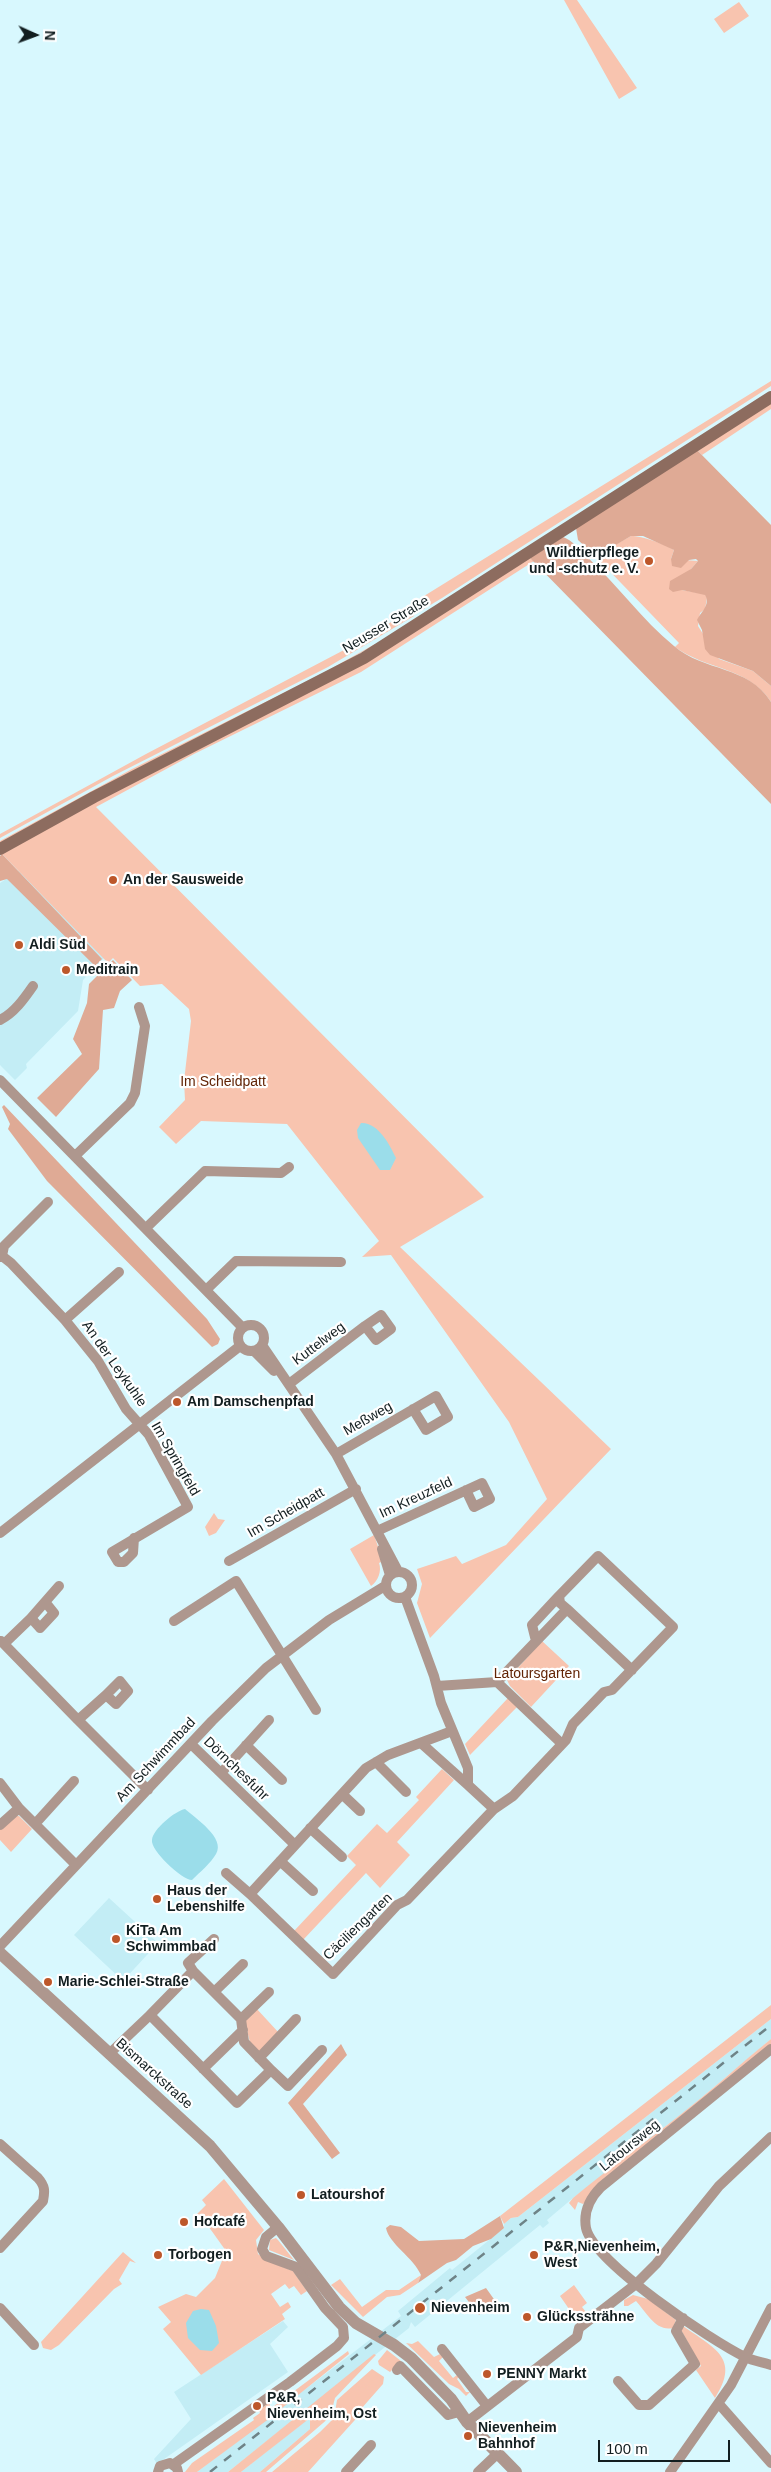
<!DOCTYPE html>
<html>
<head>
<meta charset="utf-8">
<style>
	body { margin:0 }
	#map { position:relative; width:771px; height:2472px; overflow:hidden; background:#d8f8fe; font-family:Helvetica,sans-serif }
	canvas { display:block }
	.north { position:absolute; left:10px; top:10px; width:50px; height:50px; -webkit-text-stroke:4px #fff; paint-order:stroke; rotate:92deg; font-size:14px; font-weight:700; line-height:20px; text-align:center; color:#121e20 }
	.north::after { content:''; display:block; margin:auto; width:18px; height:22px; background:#121e20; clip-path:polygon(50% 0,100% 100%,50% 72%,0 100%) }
	.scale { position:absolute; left:598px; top:2440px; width:132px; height:22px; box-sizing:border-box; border:2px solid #121e20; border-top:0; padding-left:6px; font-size:15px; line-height:18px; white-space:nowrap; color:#121e20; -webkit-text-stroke:4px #fff; paint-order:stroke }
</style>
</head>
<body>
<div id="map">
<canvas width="771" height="2472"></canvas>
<div class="north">N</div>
<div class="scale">100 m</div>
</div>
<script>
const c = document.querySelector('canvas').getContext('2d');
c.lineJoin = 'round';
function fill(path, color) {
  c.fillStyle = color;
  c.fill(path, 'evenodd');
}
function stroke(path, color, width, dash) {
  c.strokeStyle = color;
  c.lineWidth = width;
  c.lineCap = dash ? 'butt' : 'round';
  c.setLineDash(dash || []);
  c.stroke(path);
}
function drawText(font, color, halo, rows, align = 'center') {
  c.font = font + ' Helvetica,sans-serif';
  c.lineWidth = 4.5;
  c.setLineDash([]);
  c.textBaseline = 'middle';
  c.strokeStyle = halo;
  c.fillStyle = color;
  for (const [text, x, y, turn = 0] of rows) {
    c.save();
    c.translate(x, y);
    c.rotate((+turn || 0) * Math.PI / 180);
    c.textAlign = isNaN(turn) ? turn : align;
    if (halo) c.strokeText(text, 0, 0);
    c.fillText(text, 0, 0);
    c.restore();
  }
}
const built = new Path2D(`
	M19,871L104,958L83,980L78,1011L26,1064L27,1068L15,1080L0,1065V883Z
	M109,1898L158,1943L123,1981L74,1935Z
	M771,2019V2039L681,2115L628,2153L614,2167L573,2198L547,2220L549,2223L543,2228L540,2225L415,2327L411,2322L409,2328L228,2472H197L401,2316L398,2311L450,2268L452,2270L504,2228V2224L511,2218L518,2217Z
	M283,2321L288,2327L270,2344L288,2372L157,2464L154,2459L191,2419L174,2392Z
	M310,2417V2429L260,2472H241Z`);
const green = new Path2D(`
	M564,0H577L637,88L619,99Z
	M739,2L749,16L724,33L714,19Z
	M771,381V386L442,598L422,610L418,607L416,601Z
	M771,403V409L702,455L697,450Z
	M631,536C642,536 665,544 674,550L671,559L698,561L691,569L682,590L705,594L707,598L705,609L700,613L698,626L719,659L753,671L771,686V702C749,667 706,670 675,647L679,643L593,554L602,552Z
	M530,558L534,561L361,672L194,754L96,807L484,1197L400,1247L611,1449L430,1638L417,1603L422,1584L417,1569L456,1556L462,1564L506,1545L547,1499L509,1422L391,1255L362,1257L379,1241L287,1124L201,1121L176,1144L159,1127L185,1100L184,1081L191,1021L189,1009L162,984L140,986L113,958L108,963L3,855H0Z
	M413,608L414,616L328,667L113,776L0,838V834L146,754L363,640Z
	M375,644V646L0,844V841L132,769L325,672Z
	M214,1513L218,1519L225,1520L216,1533L209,1536L205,1527Z
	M374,1535L383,1561L379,1563C382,1571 378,1581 371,1586L350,1549Z
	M542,1641L569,1666L531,1707L510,1686L507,1680Z
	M508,1698L517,1707L470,1755L465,1744Z
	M442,1769L454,1780L397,1842L410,1855L380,1888L366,1873L303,1940L294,1931L356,1865L347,1856L377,1824L387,1833L419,1800L416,1797Z
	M14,1815L19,1816L32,1829L11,1852L0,1840V1828Z
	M771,2005V2019L518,2217L511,2218L504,2224L500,2216Z
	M256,2008L279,2033L260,2055L251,2046L244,2019Z
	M771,2039V2044L583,2204L578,2202L575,2210L569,2203L573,2198C608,2169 644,2143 680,2115C711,2091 740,2064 771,2039Z
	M224,2179L264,2230L256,2240L258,2254L268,2261L293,2271L307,2291L301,2295L294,2286L289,2289L285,2284L271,2294L280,2307L288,2302L291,2307L282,2314L285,2319L201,2375L163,2329L171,2322L158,2307L186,2294L196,2297L215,2278L226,2251L206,2223L193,2218L206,2205L202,2200Z
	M276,2238L278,2240L294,2260L269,2250L270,2240Z
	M123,2252L136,2263L130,2261L119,2280L122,2284L114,2289L59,2345L51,2350L43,2348L41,2342Z
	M421,2275L418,2283L400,2295L387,2297L363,2317L331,2285L340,2279L362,2307L386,2290H399Z
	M574,2285L587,2303L582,2307L586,2312L576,2319L560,2296Z
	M633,2295L648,2299L676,2320L673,2328C656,2332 646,2312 636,2301L628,2306H624V2300Z
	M683,2326C714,2348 741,2358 715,2398L696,2370L701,2366L681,2330Z
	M418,2341L434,2357L440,2354L443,2357L439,2361L453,2378L457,2375L459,2377L457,2379L466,2392H470L466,2396L459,2389L449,2384L406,2343L412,2344Z
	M387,2350L401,2361L390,2372L379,2365L378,2361Z
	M348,2351L349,2354L266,2421L197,2472H185L192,2463L254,2420L253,2418L260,2413L259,2410L270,2402V2409Z
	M374,2354L376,2355L335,2398L330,2417L266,2472H260L310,2429V2418L241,2472H228Z
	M372,2369L384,2377L383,2384L361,2409L363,2411L308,2472H272L320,2432L334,2418L337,2400Z`);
const forest = new Path2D(`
	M697,450L771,525V686L753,671L710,655L705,649L702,630L697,620C701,612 711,604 705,595L682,590L673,592L669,589L670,581L691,569L698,561L696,559L689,560L681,568L672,566L671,559L674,550L643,536H631L602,553L593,554L578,540L576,528Z
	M563,537C572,540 579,549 586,556C617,584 642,620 674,646C704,672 748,665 771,702V804L530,558Z
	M2,854L102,959L95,966L7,879L0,881V856Z
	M113,960L132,980L120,991L114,1008L103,1010L99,1069L56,1117L37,1098L82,1054L73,1039L87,1003L89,984Z
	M4,1105L207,1319L220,1339L218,1344L212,1347L47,1181L8,1129L10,1124L2,1107Z
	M341,2044L347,2055L303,2104L340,2153L332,2159L288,2103Z
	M500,2216L504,2228L491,2239L473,2246L456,2260L447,2263L418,2283L421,2275C413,2257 389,2244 386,2228L390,2225L401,2227L419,2241L464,2239Z
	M486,2288L496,2302L479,2315L465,2297Z`);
const water = new Path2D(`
	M361,1123C378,1122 390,1145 396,1158L390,1170H380L358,1138L357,1130Z
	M185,1809C195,1818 226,1838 216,1854C211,1863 200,1872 192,1880C182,1880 150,1850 152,1840C153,1829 175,1811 185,1809Z
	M201,2309L209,2310L216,2326L219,2343L212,2351L200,2350L188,2338L186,2323L193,2311Z`);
const minor = new Path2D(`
	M0,1020C14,1013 24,999 33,986
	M0,1080L242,1327
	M75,1156L130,1103L135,1093L145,1026L139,1007
	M146,1228L205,1171L281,1173L289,1167
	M2,1256L4,1246L48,1202
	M0,1257L2,1256L11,1263L65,1320L98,1361L126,1409L149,1435L188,1507L112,1552L118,1562H124L133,1553L134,1538
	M206,1290L236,1261L341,1262
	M65,1320L119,1272
	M238 1338a13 13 0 1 1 26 0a13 13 0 1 1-26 0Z
	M262,1345L336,1454L398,1571
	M254,1351L274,1371
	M289,1384L365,1326L376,1340L391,1329L381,1315L365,1326
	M336,1454L343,1450L436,1396L448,1417L426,1430L413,1409
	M377,1531L482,1483L490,1499L474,1507L466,1490
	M0,1533L240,1346
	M382,1549L390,1575
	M229,1561L356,1489
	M386 1585a13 13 0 1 1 26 0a13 13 0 1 1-26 0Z
	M405,1597L434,1676L441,1703L468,1768V1785L494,1809
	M46,1603L54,1613L40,1628L31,1618L59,1586
	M567,1609L632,1670
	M174,1621L236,1581L316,1710
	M1,1641L4,1644L31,1618
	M536,1641L532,1625L559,1596
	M4,1644L78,1720
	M497,1682L562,1744
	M437,1686L497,1682L567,1609L560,1603L559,1596L598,1556L673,1627L612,1690L604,1692L573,1724L566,1740L513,1796L494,1809L407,1900L397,1905L333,1974L250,1894L366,1768L388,1755L452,1731
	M106,1695L120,1681L128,1691L116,1704L106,1695L78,1720L148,1790
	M421,1743L468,1785
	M191,1744L295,1845
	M246,1745L282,1780
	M376,1762L406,1792
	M221,1773L269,1720
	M0,1783L19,1808L76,1865
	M342,1794L360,1811
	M35,1824L74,1781
	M0,1825L19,1808
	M310,1828L342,1857
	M280,1861L313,1891
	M226,1873L250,1894
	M0,1946L212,1721L266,1668L329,1620L385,1586
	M193,1971L241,2019L244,2042L271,2070L237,2103L150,2015Z
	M193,1971L188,1963L214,1939
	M214,1992L243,1964
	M241,2019L269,1992
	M771,2049L601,2187C590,2198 583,2211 586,2228C593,2262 712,2341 745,2357C753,2361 762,2362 771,2365
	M109,2054L150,2015
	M259,2058L296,2019
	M203,2069L243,2030
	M271,2070L288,2086L322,2050
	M0,2144L38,2178C45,2186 45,2191 43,2201L0,2248
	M0,2308L34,2345
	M442,2349L487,2406
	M397,2370L400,2366L448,2415L459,2412
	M618,2381L639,2405H649L695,2364L676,2331L683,2318
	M719,2404L771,2463
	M467,2422L577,2337L579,2328L636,2284L656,2264L719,2186L771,2137
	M174,2464L290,2382L337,2346L344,2338L343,2327L325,2308L296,2267L266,2256L262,2249L266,2237L278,2227
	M158,2472L160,2466L170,2463L177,2468L178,2472
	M346,2472L371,2445
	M478,2472L498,2453
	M670,2472L731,2385L771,2308`);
const tertiary = new Path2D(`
	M0,1953L210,2146L278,2227L339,2307L356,2323L394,2345L411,2358L451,2399L467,2422L516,2472`);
const secondary = new Path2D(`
	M0,849L94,797L364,658L771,397`);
const rail = new Path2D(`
	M210,2472L771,2025`);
const markers = [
	[649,561,5,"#bd572a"],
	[113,880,5,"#bd572a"],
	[19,945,5,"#bd572a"],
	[66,970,5,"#bd572a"],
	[177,1402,5,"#bd572a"],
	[157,1899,5,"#bd572a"],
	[116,1939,5,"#bd572a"],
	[48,1982,5,"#bd572a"],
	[301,2195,5,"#bd572a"],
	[184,2222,5,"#bd572a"],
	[158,2255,5,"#bd572a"],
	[534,2255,5,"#bd572a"],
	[420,2308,6,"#bd572a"],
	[527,2317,5,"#bd572a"],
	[487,2374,5,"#bd572a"],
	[257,2406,5,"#bd572a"],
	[468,2436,5,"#bd572a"]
];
const poiNames = [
	["Wildtierpflege",639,553,"right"],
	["und -schutz e. V.",639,569,"right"],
	["An der Sausweide",123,880],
	["Aldi Süd",29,945],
	["Meditrain",76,970],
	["Am Damschenpfad",187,1402],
	["Haus der",167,1891],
	["Lebenshilfe",167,1907],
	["KiTa Am",126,1931],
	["Schwimmbad",126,1947],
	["Marie-Schlei-Straße",58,1982],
	["Latourshof",311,2195],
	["Hofcafé",194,2222],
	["P&R,Nievenheim,",544,2247],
	["West",544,2263],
	["Torbogen",168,2255],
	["Nievenheim",431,2308],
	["Glückssträhne",537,2317],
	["PENNY Markt",497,2374],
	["P&R,",267,2398],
	["Nievenheim, Ost",267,2414],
	["Nievenheim",478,2428],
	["Bahnhof",478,2444]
];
const streetNames = [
	["Neusser Straße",386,625,-31],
	["Kuttelweg",319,1344,-37],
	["An der Leykuhle",114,1364,55],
	["Meßweg",368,1419,-30],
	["Im Springfeld",175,1459,60],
	["Im Kreuzfeld",416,1498,-25],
	["Im Scheidpatt",286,1513,-30],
	["Am Schwimmbad",156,1760,-47],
	["Dörnchesfuhr",236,1769,44],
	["Cäciliengarten",358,1927,-44],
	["Bismarckstraße",154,2074,42],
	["Latoursweg",630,2146,-39]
];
const parkNames = [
	["Im Scheidpatt",223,1082],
	["Latoursgarten",537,1674]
];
fill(built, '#c3edf5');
fill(green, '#f8c4af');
fill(forest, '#dfaa95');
fill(water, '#9bddea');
stroke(minor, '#ae978e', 10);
stroke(tertiary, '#ae978e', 12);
stroke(secondary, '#8d6c5f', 12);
stroke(rail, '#6e8387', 2.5, [9, 9]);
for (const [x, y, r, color] of markers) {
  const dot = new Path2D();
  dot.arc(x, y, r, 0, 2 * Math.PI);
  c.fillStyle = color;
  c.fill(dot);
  stroke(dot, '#fff', 2);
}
drawText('bold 14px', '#121e20', '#fff', poiNames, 'left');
drawText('14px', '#121e20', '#fff', streetNames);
drawText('14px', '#612304', '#fff', parkNames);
</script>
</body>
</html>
